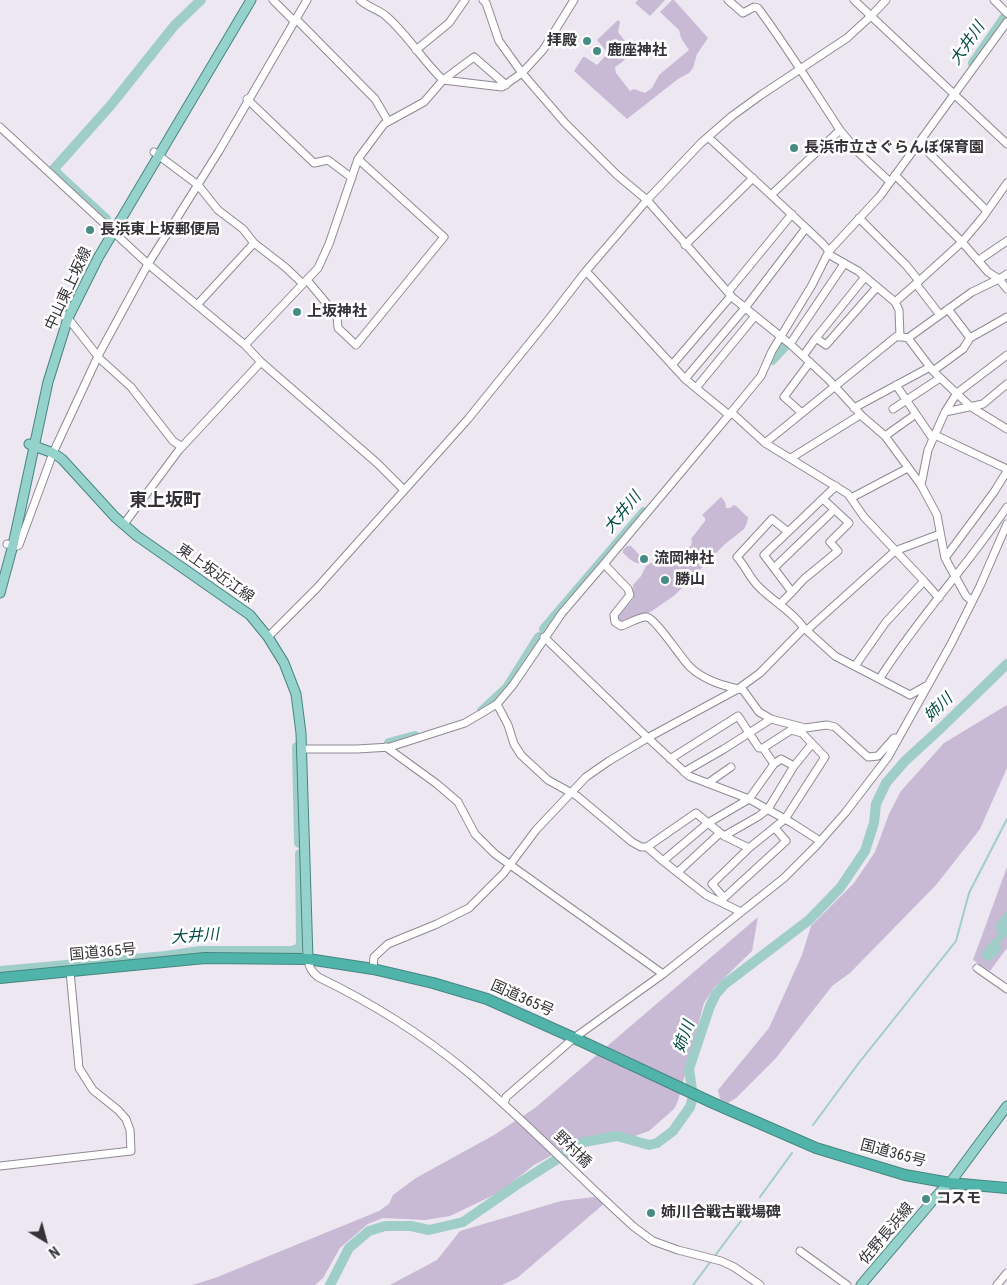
<!DOCTYPE html>
<html>
<head>
<meta charset="utf-8">
<style>
	body { margin:0 }
	#map { position:relative; width:1007px; height:1285px; overflow:hidden; background:#ede7f2; font-family:"Roboto Condensed",sans-serif }
	canvas { display:block }
	.north { position:absolute; left:20px; top:1215px; width:50px; height:50px; -webkit-text-stroke:4px #fff; paint-order:stroke; rotate:143deg; font-size:14px; font-weight:700; line-height:20px; text-align:center; color:#343236 }
	.north::after { content:''; display:block; margin:auto; width:18px; height:22px; background:#343236; clip-path:polygon(50% 0,100% 100%,50% 72%,0 100%) }
</style>
</head>
<body>
<div id="map">
<canvas width="1007" height="1285"></canvas>
<div class="north">N</div>
</div>
<script>
const c = document.querySelector('canvas').getContext('2d');
c.lineJoin = 'round';
function fill(path, color) {
  c.fillStyle = color;
  c.fill(path, 'evenodd');
}
function stroke(path, color, width, dash) {
  c.strokeStyle = color;
  c.lineWidth = width;
  c.lineCap = dash ? 'butt' : 'round';
  c.setLineDash(dash || []);
  c.stroke(path);
}
function drawText(font, color, halo, rows, align = 'center') {
  c.font = font + ' "Roboto Condensed","Noto Sans JP",sans-serif';
  c.lineWidth = 5;
  c.setLineDash([]);
  c.textBaseline = 'middle';
  c.strokeStyle = halo;
  c.fillStyle = color;
  for (const [text, x, y, turn = 0] of rows) {
    c.save();
    c.translate(x, y);
    c.rotate((+turn || 0) * Math.PI / 180);
    c.textAlign = isNaN(turn) ? turn : align;
    if (halo) c.strokeText(text, 0, 0);
    c.fillText(text, 0, 0);
    c.restore();
  }
}
const green = new Path2D(`
	M638,0H665L650,16L635,3Z
	M672,0H674L708,38L697,54L693,68L689,73L678,79L627,119L574,71L583,57H585L597,65L608,53L597,40L618,20L620,22L618,32C631,49 635,54 615,67L616,73L630,91L634,89L645,93L652,88L659,75L689,50L681,38L679,30L660,12Z
	M721,497L725,502L726,508H730L734,505C738,506 743,514 748,517L747,523L744,529L724,545L675,595L652,611L624,626L616,619L634,598L633,585L641,576L646,566L673,550H677L681,552L691,546L692,541L691,539L705,521V518L702,515Z
	M627,546H631L645,561C636,567 630,559 623,553V550Z
	M1007,705V768L980,829L936,885L850,973L832,986L776,1058L736,1098L728,1103L720,1099L718,1090L769,1028L802,955L811,926L854,883L875,852L889,814L901,791L944,743Z
	M1007,867V948L990,971L973,960Z
	M758,917L752,951L714,988L704,1003L678,1101L674,1109L649,1131L632,1137L614,1132L578,1141L534,1165L500,1192L450,1216L425,1220L383,1218L368,1224L340,1248L323,1278L315,1285H192L215,1278L379,1211L389,1204L393,1195L416,1178L494,1135L535,1108Z
	M594,1197L605,1203L517,1278L502,1285H390L437,1260L460,1231L561,1201Z`);
const water = new Path2D(`
	M1007,911V935L999,944L1002,947C999,954 995,957 988,961L981,956L985,948L999,934L995,928L996,924Z`);
const stream = new Path2D(`
	M813,1125L858,1064L956,941L969,893L1007,819
	M760,1197L792,1153
	M714,1257L755,1202
	M693,1285L711,1261`);
const river = new Path2D(`
	M973,63L1007,14
	M106,219L53,170L111,105L174,26L201,0
	M772,360L785,346
	M544,629L644,512
	M482,711L507,688L539,637
	M389,743L415,736
	M297,747L299,843
	M0,971L166,956L200,951H291L298,949L301,944L300,854
	M330,1285L349,1248L369,1231L385,1226H411L429,1230L463,1222L521,1182L584,1142L617,1136L649,1145L657,1143L673,1131L690,1107L693,1097L689,1069L710,1006L716,994L725,984L809,920L840,888L865,851L874,823L876,804L886,783L905,761L941,728L1007,664`);
const minor = new Path2D(`
	M273,0L294,21
	M360,0C368,7 379,10 386,16C408,35 422,60 443,80L474,57L506,85
	M483,0L486,3L499,41L522,73L565,123L617,175L647,200L733,298L790,344L828,379L863,417L885,436L921,485L937,515L945,558
	M728,0L743,13L754,7L758,8C787,47 813,89 840,130
	M854,0L1007,144
	M994,0L1007,13
	M296,19L375,99L388,121
	M416,50L449,23L465,0
	M247,99L314,163L328,160L352,178
	M0,127L148,264L245,345L261,362L377,463L404,490
	M708,137L771,195
	M919,143L987,211
	M154,152L198,185L218,210L243,229L254,243
	M895,175L962,242L919,281
	M859,218L906,265L919,281L895,302L899,310L900,337
	M685,245L753,178
	M829,251L822,243L771,195L840,130L859,153L890,182
	M828,254L858,271L895,302
	M979,260L1007,241
	M586,271L685,379L729,415L604,564L628,589L630,595L614,615L615,622L621,626C628,624 640,616 647,617C657,620 680,657 690,667C705,681 724,686 743,690L759,712L771,719L805,728L827,725L835,727L868,757L878,756L894,738H898
	M1007,274L999,279L1007,289
	M865,277L816,338L826,345L877,287
	M999,279L988,272L962,242L983,217L1007,183
	M307,280L337,316L338,328L356,345L444,237L358,159
	M916,284L940,315
	M728,292L792,214
	M197,305L254,243L285,267L303,284
	M948,309L970,338
	M63,315L71,322L100,359L131,387L173,441L182,447
	M1007,317L970,338L963,349L933,371L971,407L1007,429
	M790,344L844,264
	M245,345L318,268L329,244L358,159L384,124L424,102L443,80L502,87L522,73L543,50L574,0
	M803,356L816,338
	M672,365L731,296
	M933,371L908,338L972,292L999,279
	M685,379L745,308L806,228
	M896,385L933,439
	M696,388L755,316
	M854,408L930,367
	M893,409L940,378
	M731,412L765,443L848,494L864,517L924,581
	M945,412L957,393L1007,355
	M802,413L784,397L810,362
	M729,415L761,376L772,351L812,285L829,251L880,196L1007,22
	M935,435L1007,469
	M885,436L916,414
	M765,443L897,336L908,338
	M791,458L860,415
	M921,485L928,450L945,412L983,404L1007,384
	M851,498L908,468
	M124,524L179,450L261,362
	M7,544L17,546L19,545L53,453L99,354L148,264L219,151L307,0
	M774,568L834,510
	M792,592L804,579L838,551L830,542L849,523L823,499
	M972,601L966,596L945,558L994,492L1007,471
	M780,604L792,592L764,555L836,486
	M804,628L835,656L910,695L926,686
	M807,630L895,551L940,534
	M268,637L316,589L468,419L549,319L586,271L647,200L701,143L732,116L761,95L847,38L871,16L886,0
	M544,637L648,738L689,776L749,799L792,823L820,841
	M855,666L886,622L924,581L939,598
	M880,678C918,618 967,566 1007,507
	M497,704L508,725L514,744L521,755L548,780L577,796L632,842L641,847H647
	M386,747L437,784L458,802L475,834L495,854L663,974
	M301,749H357L390,747L465,723L497,704L513,685L562,613L604,564
	M670,759L738,716L759,748H763
	M794,766L768,809L759,816L724,836L749,848L785,819L825,757L802,733L791,730L763,748L774,764L781,759L794,766L812,744
	M684,772L724,749L771,719
	M708,783L731,767
	M724,836L708,823L749,799L774,764
	M749,848L712,884L724,898L786,841L775,828
	M663,861L647,847L696,813L708,823L663,861L706,895L741,912
	M678,872L720,833
	M308,959C309,967 311,971 318,977C370,1002 420,1033 465,1070C524,1119 577,1176 634,1227L653,1241L678,1250L721,1261L734,1267L760,1285
	M977,968L1007,989
	M373,969L374,957L388,944L437,924L469,908L503,874L536,830L586,777L609,761L651,736L738,689L760,673L804,628C792,611 774,602 760,588C750,579 746,567 737,557L772,519L788,532
	M504,1104L506,1097L574,1038L663,974L784,878L816,846L845,813L888,757L951,644L980,586L1007,524
	M0,1166L131,1151L130,1130L126,1119L118,1110L93,1090L79,1068L70,971
	M800,1251L847,1285
	M997,1285L1007,1273`);
const major = new Path2D(`
	M29,444L53,453L62,459L115,517L137,536L250,615L268,637L284,663L296,694L301,733L308,959
	M0,593L13,545L48,382L68,318L98,258L251,0
	M861,1285L940,1192L950,1183L1007,1106`);
const highway = new Path2D(`
	M0,978L205,958L308,959L373,969L433,983L487,999L583,1042L713,1103L816,1148L905,1175L950,1183L1007,1188`);
const markers = [
	[587,41,5,"#468c85"],
	[597,51,5,"#468c85"],
	[794,148,5,"#468c85"],
	[90,230,5,"#468c85"],
	[297,312,5,"#468c85"],
	[644,559,5,"#468c85"],
	[665,580,5,"#468c85"],
	[926,1199,5,"#468c85"],
	[651,1213,5,"#468c85"]
];
const poiNames = [
	["拝殿",577,41,"right"],
	["鹿座神社",607,51],
	["長浜市立さぐらんぼ保育園",804,148],
	["長浜東上坂郵便局",100,230],
	["上坂神社",307,312],
	["流岡神社",654,559],
	["勝山",675,580],
	["コスモ",936,1199],
	["姉川合戦古戦場碑",661,1213]
];
const streetNames = [
	["中山東上坂線",69,289,-65],
	["東上坂近江線",215,574,35],
	["国道365号",103,953,-5],
	["国道365号",522,999,24],
	["野村橋",572,1150,44],
	["国道365号",893,1154,15],
	["佐野長浜線",887,1234,-50]
];
const waterNames = [
	["大井川",968,44,-55],
	["大井川",623,513,-50],
	["姉川",939,708,-44],
	["大井川",195,937,-4],
	["姉川",685,1037,-70]
];
const quarterNames = [
	["東上坂町",165,501]
];
fill(green, '#c8b9d4');
fill(water, '#9fcec8');
stroke(stream, '#9fcec8', 2);
stroke(river, '#9fcec8', 10);
stroke(minor, '#8f8993', 9);
stroke(major, '#468681', 11);
stroke(highway, '#468681', 12);
stroke(minor, '#fff', 7);
stroke(major, '#96d2cc', 9);
stroke(highway, '#50b4aa', 10);
for (const [x, y, r, color] of markers) {
  const dot = new Path2D();
  dot.arc(x, y, r, 0, 2 * Math.PI);
  c.fillStyle = color;
  c.fill(dot);
  stroke(dot, '#fff', 2);
}
drawText('bold 15px', '#343236', '#fff', poiNames, 'left');
drawText('15px', '#343236', '#fff', streetNames);
drawText('italic 16px', '#054c46', '#fff', waterNames);
drawText('bold 18px', '#343236', '#fff', quarterNames);
</script>
</body>
</html>
